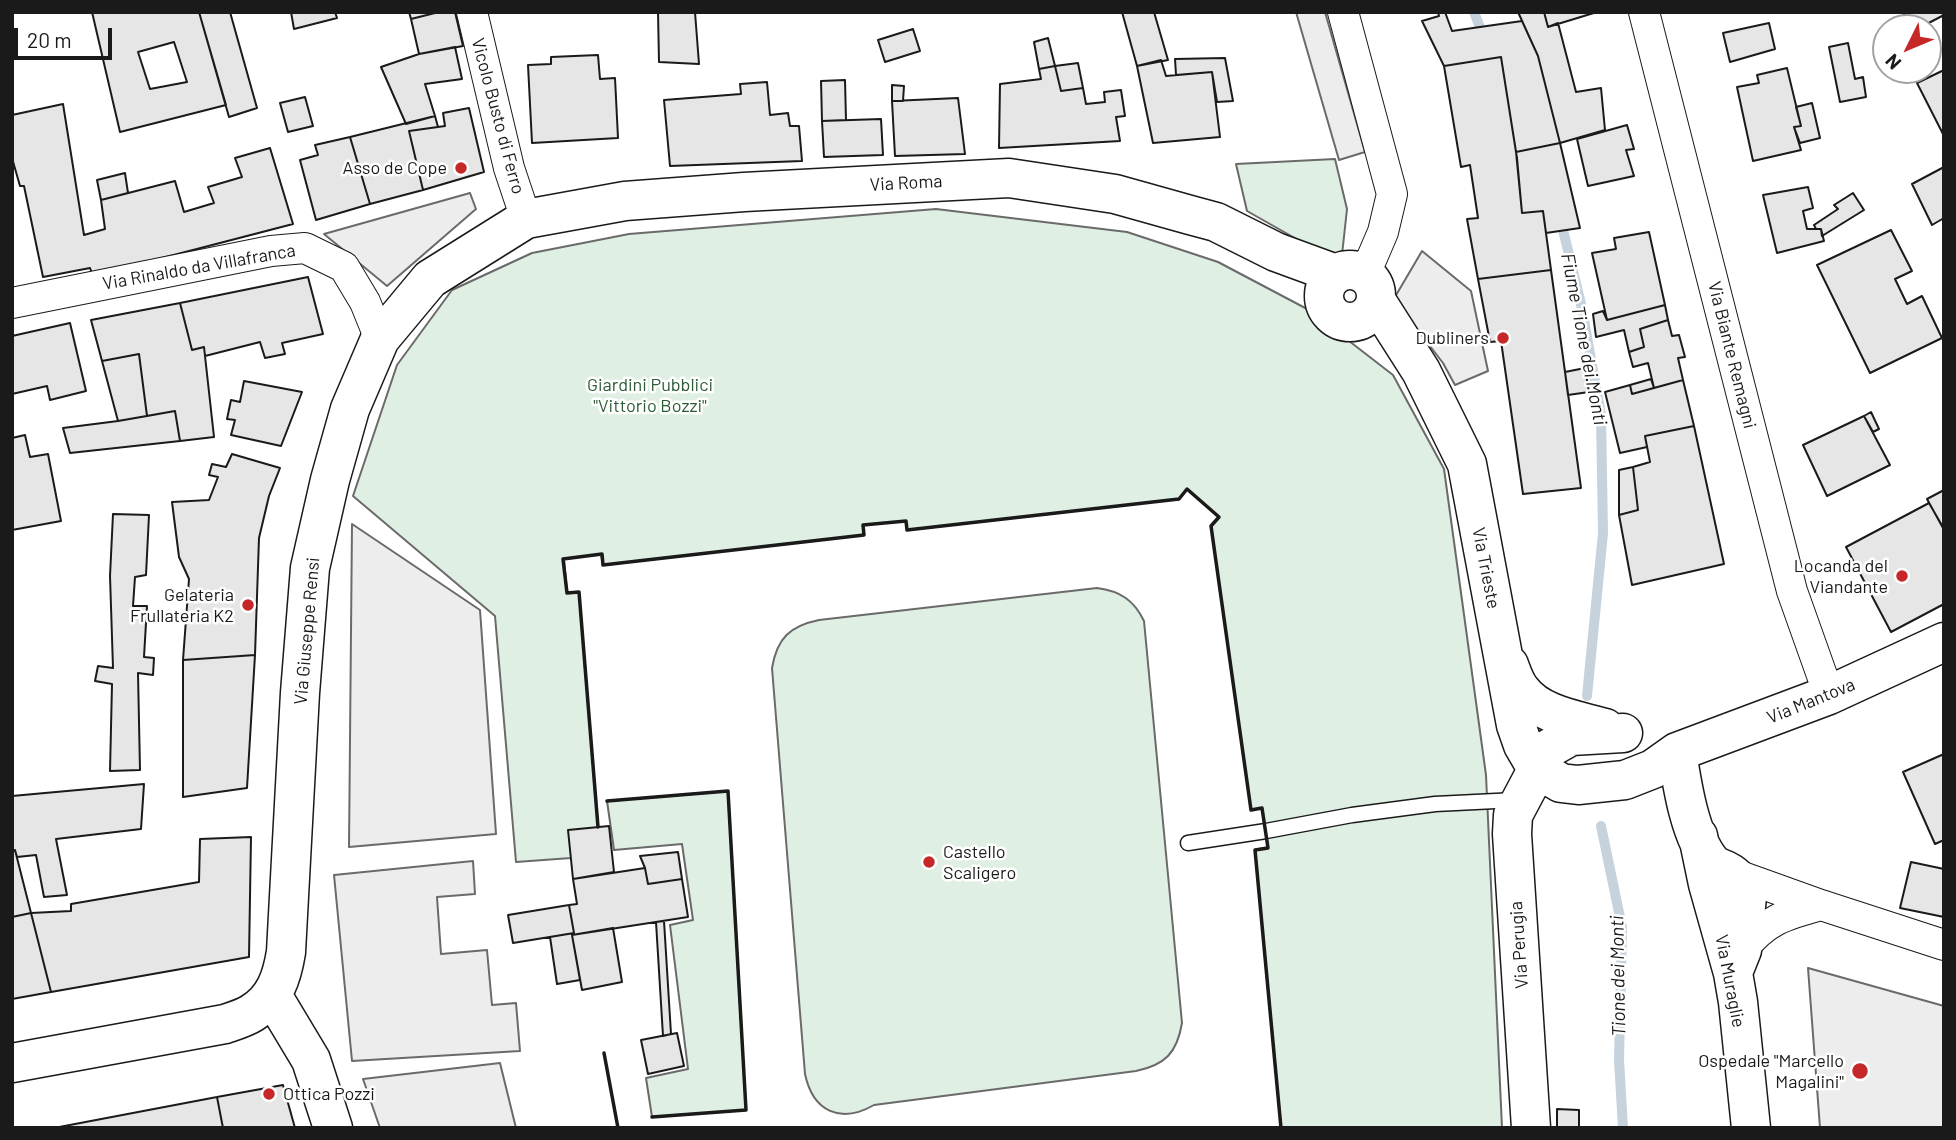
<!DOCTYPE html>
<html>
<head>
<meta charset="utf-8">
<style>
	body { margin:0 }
	#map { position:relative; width:1956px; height:1140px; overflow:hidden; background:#fff; font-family:Barlow,sans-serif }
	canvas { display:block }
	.frame { position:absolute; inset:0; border:14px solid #1a1a1a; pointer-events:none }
	.north { position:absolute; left:1872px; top:14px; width:70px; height:70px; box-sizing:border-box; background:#fff; border:2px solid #a3a3a3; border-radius:50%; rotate:227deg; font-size:19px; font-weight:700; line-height:28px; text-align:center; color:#1a1a1a }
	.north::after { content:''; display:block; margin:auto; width:24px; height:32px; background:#c62828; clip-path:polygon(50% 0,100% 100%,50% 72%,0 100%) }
	.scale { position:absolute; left:14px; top:28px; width:98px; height:32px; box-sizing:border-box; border:4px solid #1a1a1a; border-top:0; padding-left:9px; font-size:21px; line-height:24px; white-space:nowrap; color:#1a1a1a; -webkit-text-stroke:5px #fff; paint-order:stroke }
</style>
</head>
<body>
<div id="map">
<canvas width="1956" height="1140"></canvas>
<div class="frame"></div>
<div class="north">N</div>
<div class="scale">20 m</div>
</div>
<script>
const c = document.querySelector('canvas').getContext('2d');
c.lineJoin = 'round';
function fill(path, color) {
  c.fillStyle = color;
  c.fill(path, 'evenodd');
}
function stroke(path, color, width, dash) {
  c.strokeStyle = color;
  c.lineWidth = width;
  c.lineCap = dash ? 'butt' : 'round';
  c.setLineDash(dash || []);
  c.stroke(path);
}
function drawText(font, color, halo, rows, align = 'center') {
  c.font = font + ' Barlow,sans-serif';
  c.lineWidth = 5;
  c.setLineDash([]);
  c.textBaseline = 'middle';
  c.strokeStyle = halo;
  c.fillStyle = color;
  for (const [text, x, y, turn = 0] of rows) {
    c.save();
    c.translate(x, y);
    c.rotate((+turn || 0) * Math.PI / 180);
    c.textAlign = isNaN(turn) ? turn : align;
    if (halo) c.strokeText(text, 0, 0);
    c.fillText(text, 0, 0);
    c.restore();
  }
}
const green = new Path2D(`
	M1335,159L1347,209L1342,255L1330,258L1247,211L1236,164Z
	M936,209L1127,232L1218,262L1309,310L1393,375L1444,469L1486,775L1502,1128H1281L1255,850L1268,847L1262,808L1251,810L1211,526L1219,517L1187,489L1179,499L907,530L906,521L863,525L864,535L603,565L601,554L564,559L567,593L579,592L598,827L571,858L516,862L495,616L353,496L397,365L452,290L532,253L629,234Z
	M1097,588C1120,591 1134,600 1144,621L1182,1023C1177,1053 1165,1065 1136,1071L874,1105C841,1124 813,1112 805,1074L772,668C777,638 790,626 819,620Z
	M728,791L746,1110L652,1117L646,1078L688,1069L670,925L693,920L682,844L614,850L607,801Z`);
const parking = new Path2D(`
	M1296,12H1325L1365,152L1339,160Z
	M470,193L476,209L387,286L324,234Z
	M1422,251L1471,291L1488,371L1455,385L1443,363L1410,320L1392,302Z
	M352,524L480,610L496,834L349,847Z
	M473,861L475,894L437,897L441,954L487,950L492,1005L516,1003L520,1051L352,1061L334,875Z
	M1808,968L1944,1006V1128H1820Z
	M500,1063L516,1128H380L363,1079Z`);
const stream = new Path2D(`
	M1474,12L1484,38
	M1559,220L1563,230L1581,304L1601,415L1603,533L1587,696
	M1601,826L1622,927L1619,1060L1623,1128`);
const building = new Path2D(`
	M92,12H199L226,105L120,132ZM174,42L187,82L150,89L138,52Z
	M199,12H230L257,108L229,117Z
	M291,12H335L337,18L294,29Z
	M409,12H439L411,19Z
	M439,12H455L463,46L419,54L411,19Z
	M658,12H695L699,64L659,62Z
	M1122,12H1154L1168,60L1137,66Z
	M1438,12H1445L1452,31L1522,21L1538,56L1560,143L1516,152L1501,57L1444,66L1422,21L1439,16Z
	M1518,12H1544L1548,27L1558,23L1576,92L1601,88L1605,130L1560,143L1538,56Z
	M1544,12H1597L1548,27Z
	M1903,12H1944V15L1919,28H1910Z
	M1769,23L1775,49L1730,62L1723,33Z
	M913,29L920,51L885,62L878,40Z
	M1048,38L1055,66L1039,69L1034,42Z
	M1848,43L1855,79L1863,77L1866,97L1840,102L1829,47Z
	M455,47L462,79L425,84L435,116L406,124L381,67L419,54Z
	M598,55L600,79L615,78L618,138L532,143L528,65L551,64V57Z
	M1501,57L1517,158L1522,213L1543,211L1551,270L1478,279L1467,219L1478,218L1470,165L1461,167L1444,66Z
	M1225,58L1233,101L1217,102L1212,72L1176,75L1175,59Z
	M1161,60L1166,76L1212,72L1220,137L1153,143L1137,66Z
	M1078,63L1083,88L1061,91L1055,66Z
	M1055,66L1061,91L1083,88L1086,104L1105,102L1104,92L1121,90L1125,116L1116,117L1120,141L999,148L1000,84L1041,79L1039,69Z
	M1787,68L1801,126L1794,127L1801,150L1753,161L1737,87L1759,83L1757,75Z
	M1944,70V136L1917,83Z
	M845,80L846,120L822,121L821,81Z
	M767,82L770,115L788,113L790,126H799L802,161L670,166L664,100L741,94L740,84Z
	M892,85L904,86L903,101H892Z
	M305,97L313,126L288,132L280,103Z
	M958,98L965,154L895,156L892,101Z
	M1812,103L1820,138L1800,143L1794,127L1801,126L1796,107Z
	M63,104L84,235L105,229L101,200L175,181L184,212L214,203L208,187L242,177L235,158L270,148L293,224L93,276L90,268L43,277L24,186H20L12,158V115Z
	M469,108L484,172L423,190L409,131L445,126L443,113Z
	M435,116L438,127L409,131L423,190L370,204L350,137Z
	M881,119L883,155L824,157L822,121Z
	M1627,125L1634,149L1626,150L1634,176L1588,186L1577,139Z
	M350,137L370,204L316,220L300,160L318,155L315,145Z
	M1560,143L1580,228L1546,233L1543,211L1522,213L1516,152Z
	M1944,167V218L1932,225L1912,184Z
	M125,173L128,193L101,200L97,180Z
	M1808,187L1813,208L1803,211L1807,229H1821L1824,241L1777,253L1763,195Z
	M1853,193L1864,210L1822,236L1821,229H1816L1814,225L1838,209L1834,205Z
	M1891,230L1912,271L1895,279L1907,304L1922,296L1942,338L1870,373L1817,265Z
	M1649,232L1665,305L1607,320L1592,253L1616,249L1614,238Z
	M1551,270L1581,488L1523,494L1501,341L1490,342L1478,279Z
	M308,277L323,334L282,343L285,354L265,358L260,342L205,356L204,347L192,350L180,303Z
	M180,303L192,350L204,347L214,437L180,441L175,411L147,416L139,354L102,361L91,320Z
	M1665,305L1668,320L1640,329L1644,347L1629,352L1624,330L1596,337L1593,314L1603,311L1607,320Z
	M1668,320L1672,336L1679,335L1685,357L1678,358L1683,380L1654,388L1648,363L1633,367L1629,352L1644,347L1640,329Z
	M70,323L86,391L50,400L47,386L12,394V336Z
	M139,354L147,416L118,421L102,361Z
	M1585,368L1589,392L1568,395L1565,372Z
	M1651,379L1654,388L1632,394L1630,385Z
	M1683,380L1694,426L1645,436L1647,447L1620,453L1605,392L1630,385L1632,394Z
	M244,381L302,392L281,446L231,435L235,420L227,419L231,400L240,402Z
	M175,411L180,441L70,453L63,428L118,421Z
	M1871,412L1879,429L1873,432L1864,416Z
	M1864,416L1890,465L1827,496L1803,445Z
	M1694,426L1724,564L1632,585L1619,515L1638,510L1633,467L1650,462L1645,436Z
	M25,435L30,457L48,454L61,521L12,530V438Z
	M232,454L280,468L269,496L259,538L255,655L183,660L189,579L179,557L172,502L209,500L218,477L209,475L212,464L226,467Z
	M1633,467L1638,510L1619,515V470Z
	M1944,490V527L1943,528L1927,499Z
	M1929,503L1944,529V604L1891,632L1846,547Z
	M113,514L149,515L146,575L135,577L133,606H147L144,657L154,658L153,675L138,673L140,770L110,771L112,684L95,681L98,666L113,668L110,576Z
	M255,655L247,788L183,797V660Z
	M1944,754V840L1935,844L1903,772Z
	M144,784L141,829L56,839L67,895L44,897L36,855L17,857L15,850L12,851V796Z
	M609,826L614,872L573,879L568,830Z
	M251,837L249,957L51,992L31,913L71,911V904L199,882L200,839Z
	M15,850L31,913L12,917V851Z
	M678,852L682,879L648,884L645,868L640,856Z
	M1911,862L1944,869V917L1900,908Z
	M645,868L648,884L682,879L688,917L572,935L580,980L557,984L550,937L574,933L569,905L577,904L573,879Z
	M569,905L574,933L513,943L508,915Z
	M31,913L51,992L12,999V917Z
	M664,921L671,1034L663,1036L656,922Z
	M613,928L622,982L582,990L572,935Z
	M677,1033L684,1066L648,1074L641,1040Z
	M283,1085L295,1128H223L217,1097Z
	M217,1097L223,1128H54Z
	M1557,1109L1579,1110V1128H1557Z`);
const lane = new Path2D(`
	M1188,843L1266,831L1352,815L1435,804L1516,800`);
const street = new Path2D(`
	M472,12L509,168L526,219
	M1343,12L1392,194L1383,232L1365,274
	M1644,12L1792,591L1829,695
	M12,303L271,251L305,248L344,267L365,302L380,339
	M1729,872L1821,905L1944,945
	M1742,950C1766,920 1784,915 1821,905`);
const secondary = new Path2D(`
	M1324 296a26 26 0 1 1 52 0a26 26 0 1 1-52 0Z
	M1377,302L1421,371L1467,464L1516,725L1523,745L1537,769L1561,783L1578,785L1625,780L1653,769L1677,752L1829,695L1944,642
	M1509,665C1512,673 1515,683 1521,690C1539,715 1577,720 1605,728
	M1677,752C1682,785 1690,838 1712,863C1716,867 1721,868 1727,871C1737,876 1743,885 1747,896L1742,950L1734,970
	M1698,836L1708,884L1733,973L1738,1002L1751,1128
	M272,995L311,1060L333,1128
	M12,1063L225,1024C234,1021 244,1018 252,1013C275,999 282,977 286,952L300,693L310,568L330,480L350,409L380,339L430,279L526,219L625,201L744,192L1009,178L1115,194L1190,215L1216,222L1276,252L1336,274
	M1531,1128L1512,834L1513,815L1548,749L1571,736L1623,733`);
const wall = new Path2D(`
	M607,801L728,791L746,1110L652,1117
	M598,827L579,592L567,593L563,559L602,554L603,565L864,535L863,525L906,521L907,530L1179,499L1187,489L1219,517L1211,526L1251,810L1262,808L1268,848L1255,850L1281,1128
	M604,1053L618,1128`);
const markers = [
	[461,168,7,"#c62828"],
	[1503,338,7,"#c62828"],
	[1902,576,7,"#c62828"],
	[248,605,7,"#c62828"],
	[929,862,7,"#c62828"],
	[1860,1071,9,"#c62828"],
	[269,1094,7,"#c62828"]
];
const streetNames = [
	["Vicolo Busto di Ferro",498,116,75],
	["Via Roma",906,183,-3],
	["Via Rinaldo da Villafranca",199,267,-10],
	["Via Biante Remagni",1732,355,76],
	["Via Trieste",1486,568,79],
	["Via Giuseppe Rensi",307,631,-85],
	["Via Mantova",1811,701,-22],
	["Via Perugia",1519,945,-94],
	["Via Muraglie",1730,981,79]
];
const poiNames = [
	["Asso de Cope",447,168],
	["Dubliners",1489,338],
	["Locanda del",1888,566],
	["Viandante",1888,587],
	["Gelateria",234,595],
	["Frullateria K2",234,616],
	["Castello",943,852,"left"],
	["Scaligero",943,873,"left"],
	["Ospedale \"Marcello",1844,1061],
	["Magalini\"",1844,1082],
	["Ottica Pozzi",283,1094,"left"]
];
const parkNames = [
	["Giardini Pubblici",650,385],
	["\"Vittorio Bozzi\"",650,406]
];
const waterNames = [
	["Fiume Tione dei Monti",1584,339,79],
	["Tione dei Monti",1618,976,-91]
];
fill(green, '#e0efe3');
stroke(green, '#6a6a6a', 2);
fill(parking, '#ededed');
stroke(parking, '#6a6a6a', 2);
stroke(stream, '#c6d2dc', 10);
fill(building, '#e6e6e6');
stroke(building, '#1a1a1a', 2);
stroke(lane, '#1a1a1a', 17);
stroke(street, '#1a1a1a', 32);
stroke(secondary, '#1a1a1a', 41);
stroke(lane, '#fff', 14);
stroke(street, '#fff', 30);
stroke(secondary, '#fff', 38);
stroke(wall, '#1a1a1a', 3.5);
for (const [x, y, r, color] of markers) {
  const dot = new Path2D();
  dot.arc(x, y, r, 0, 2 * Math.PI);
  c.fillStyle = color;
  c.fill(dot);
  stroke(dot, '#fff', 2.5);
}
drawText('18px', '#1a1a1a', '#fff', streetNames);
drawText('18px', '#1a1a1a', '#fff', poiNames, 'right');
drawText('18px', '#2b5a34', '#fff', parkNames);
drawText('italic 19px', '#1a1a1a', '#fff', waterNames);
</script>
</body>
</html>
